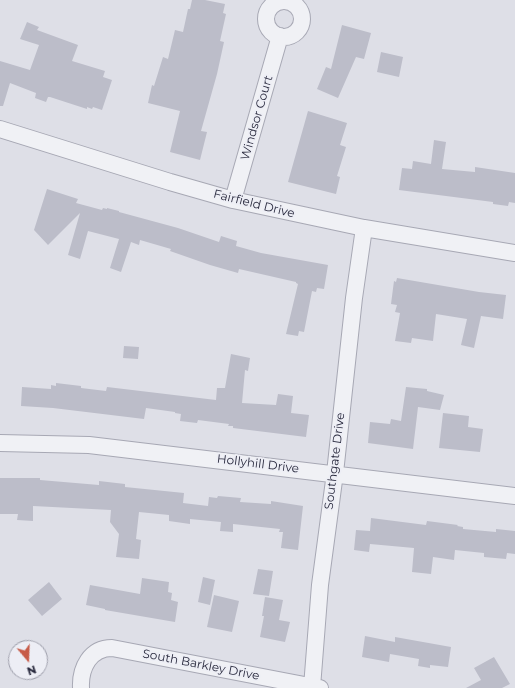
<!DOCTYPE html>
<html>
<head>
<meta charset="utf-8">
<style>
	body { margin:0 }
	#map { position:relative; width:515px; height:688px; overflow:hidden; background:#dedfe7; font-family:Montserrat,sans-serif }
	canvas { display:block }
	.north { position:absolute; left:8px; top:640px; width:40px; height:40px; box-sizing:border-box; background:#edeef5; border:1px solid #9e9fab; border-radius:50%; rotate:161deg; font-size:11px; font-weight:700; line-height:16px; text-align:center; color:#28293d }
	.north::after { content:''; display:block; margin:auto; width:14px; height:18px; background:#c75b48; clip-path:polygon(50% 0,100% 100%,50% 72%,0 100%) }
</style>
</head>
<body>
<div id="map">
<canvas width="515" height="688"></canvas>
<div class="north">N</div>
</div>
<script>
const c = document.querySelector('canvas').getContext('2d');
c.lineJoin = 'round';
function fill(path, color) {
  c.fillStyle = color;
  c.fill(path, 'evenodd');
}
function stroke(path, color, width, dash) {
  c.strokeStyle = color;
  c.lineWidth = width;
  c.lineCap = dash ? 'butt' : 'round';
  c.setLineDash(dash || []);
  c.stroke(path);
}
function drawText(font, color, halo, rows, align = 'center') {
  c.font = font + ' Montserrat,sans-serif';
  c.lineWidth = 3.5;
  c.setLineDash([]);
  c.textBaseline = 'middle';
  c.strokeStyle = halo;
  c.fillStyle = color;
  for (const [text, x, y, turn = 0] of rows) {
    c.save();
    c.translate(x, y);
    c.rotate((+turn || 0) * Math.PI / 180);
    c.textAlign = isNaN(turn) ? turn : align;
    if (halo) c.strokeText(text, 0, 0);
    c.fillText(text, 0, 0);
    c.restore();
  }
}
const building = new Path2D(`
	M192,0H205L225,4L223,13L226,14L220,41L224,42L217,74L201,131L207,132L200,160L170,152L180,111L148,103L152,85L154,86L163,57L168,59L175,30L183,32L188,9H190Z
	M27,22L39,27L37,30L78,45L72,61L105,71L103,77L112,80L102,110L93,107L92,109L87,107V109L50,97H48L46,102L35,98L36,93L10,83L3,106H0V61L30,70L39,45L20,39Z
	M342,25L371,33L364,59L356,57L338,98L317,89L326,67L331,69Z
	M381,52L403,57L399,77L377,72Z
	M308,111L347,123L340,145L346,147L337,176L340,177L336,194L288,182Z
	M434,140L446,142L442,169L475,172V167L515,173V203L509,202L508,206L493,204V202L399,190L402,168L412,169L413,161L431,164Z
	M47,189L78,199L76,203L102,210L103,208L107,209V208L119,211V212L178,228L219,242L221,236L237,241L236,246L261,253L328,265L324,289L317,288L316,292L312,291L304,332L299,331L298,336L286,334L298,284L296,283V282L239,269L238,273L210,265L170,251L171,249L140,240L139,245L131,242L121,272L110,268L119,239L88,231L80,259L68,255L80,213L48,245L34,230Z
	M397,278L479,292L506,295L503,319L481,316L474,348L461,345L467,319L436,314L433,341L412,338L411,343L395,341L400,313L395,312L397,305L391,304L394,281L396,282Z
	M124,346L139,347L138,359L123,358Z
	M231,354L250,358L248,371L245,370L242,403L276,405L278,394L293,396L291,413L309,415L306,437L233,428V426H228L229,424L198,420L197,423L180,421L181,414L175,413V412L146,408L144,419L53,408L21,406L22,387L51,389V385L56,386V383L81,386V388L106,391L107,387L216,400L217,388H225Z
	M406,387L427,389V391L444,395L440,410L418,407L413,449L368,443L370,422L390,424L391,419L401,421Z
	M443,413L469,416L468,427L483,429L480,452L439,448Z
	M0,478H40V480L99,485V481L125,484V487L184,493L183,503L208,506L209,497L217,498L218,496L241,498L240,502L271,504V501L303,506L298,550L281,548L283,532H279L280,529L233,524V532L220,531L221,522L190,519V524L169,521V515L139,512L136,539L141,540L139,559L116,557L119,534L110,522L111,510L33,506V521L17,520L18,514H0Z
	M371,518L426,525L427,521L458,525L457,526L463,527V529L496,532V529L515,531V554L507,553L506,559L484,557V553L455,550L454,560L433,557L431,574L412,572L414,548L370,544L369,552L354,550L356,530L370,531Z
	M258,569L273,571L269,596L253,594Z
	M203,577L215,580L210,605L198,602Z
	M142,578L169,582L168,592L172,593L171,600L178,602L175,622L105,610V609L86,605L90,585L140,594Z
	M49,582L62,599L42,616L28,600Z
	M214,595L239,601L232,632L207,627Z
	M265,597L283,600L279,620L290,622L285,642L260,637L264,616H262Z
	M365,636L395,642V637L451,647L448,667L430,665V668L418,666L419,659L390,654L389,662L362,657Z
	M494,657L510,684L502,688H466L481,680L474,668Z`);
const minor = new Path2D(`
	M266 19a18 18 0 1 1 36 0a18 18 0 1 1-36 0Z
	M0,129L170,182L233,200L364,228L515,253
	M233,200L280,36
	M0,443L89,445L515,496
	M312,687L320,585L335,473L354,298L364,228
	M81,688C80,668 90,648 112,648L320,688`);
const streetNames = [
	["Windsor Court",257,118,-74],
	["Fairfield Drive",254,204,14],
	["Southgate Drive",335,461,-83],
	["Hollyhill Drive",258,464,7],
	["South Barkley Drive",201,665,11]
];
fill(building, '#bcbdc9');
stroke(minor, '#a7a8b4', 18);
stroke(minor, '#f0f1f5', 16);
drawText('12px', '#28293d', '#edeef5', streetNames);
</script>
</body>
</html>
